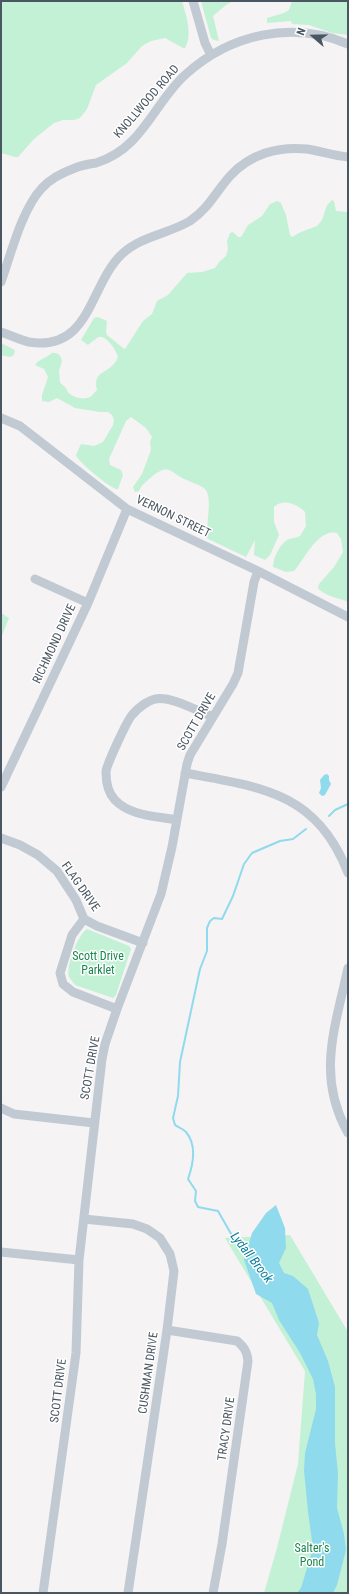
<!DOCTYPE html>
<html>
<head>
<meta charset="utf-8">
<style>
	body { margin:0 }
	#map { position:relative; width:349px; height:1594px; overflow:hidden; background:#f5f3f3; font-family:"Roboto Condensed",sans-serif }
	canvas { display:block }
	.frame { position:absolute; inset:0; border:2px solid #4a5661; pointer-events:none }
	.north { position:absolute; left:293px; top:16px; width:40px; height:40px; -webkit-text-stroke:3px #fff; paint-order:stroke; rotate:290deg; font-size:11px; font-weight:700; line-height:16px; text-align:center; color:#4a5661 }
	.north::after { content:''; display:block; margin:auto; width:14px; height:18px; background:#4a5661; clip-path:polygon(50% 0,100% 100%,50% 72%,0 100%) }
</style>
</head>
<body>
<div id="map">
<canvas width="349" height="1594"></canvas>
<div class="frame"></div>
<div class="north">N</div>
</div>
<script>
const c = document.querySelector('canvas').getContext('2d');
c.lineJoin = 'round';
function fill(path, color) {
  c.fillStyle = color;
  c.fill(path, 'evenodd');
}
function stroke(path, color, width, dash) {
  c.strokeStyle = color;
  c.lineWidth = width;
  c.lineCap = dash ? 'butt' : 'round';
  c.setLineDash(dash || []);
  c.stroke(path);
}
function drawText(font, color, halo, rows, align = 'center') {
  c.font = font + ' "Roboto Condensed",sans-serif';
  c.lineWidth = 3;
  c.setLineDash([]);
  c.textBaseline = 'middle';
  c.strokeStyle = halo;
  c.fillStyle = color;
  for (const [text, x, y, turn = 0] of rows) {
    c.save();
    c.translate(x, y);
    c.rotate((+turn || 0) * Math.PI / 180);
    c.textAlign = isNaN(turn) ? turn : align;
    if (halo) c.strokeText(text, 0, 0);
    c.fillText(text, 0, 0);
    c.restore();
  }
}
const green = new Path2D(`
	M1,1H182C186,15 193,35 185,48H183L165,38L151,41L142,46L127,63L96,85L87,109L80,118L74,120H63L54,123L34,139L18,157H15L1,153Z
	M201,1H233L226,5L213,16L219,41L214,40L211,38Z
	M292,1H348V35L332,33L309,25L292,24L291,21L267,23V18L284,13L289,10Z
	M332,200L334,201L336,211L348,212V602C339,598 324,596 318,588L319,584L334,567L343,552L341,539L337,533C318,528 304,560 294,571L286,572L273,567C273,559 279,545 287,540C291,538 296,538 300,536L306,526L305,512C297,504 283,498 274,507V522L279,535L270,555L265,560L254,555L255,540L246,557L206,538L209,533C205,523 212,505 207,492C205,486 195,484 189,481C170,474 170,460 149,479C144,484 142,484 139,491L135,492L133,487L142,474L151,450L150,442L152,437L146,428L131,417L126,421L109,459L110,465L121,470L123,475L118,489H116C108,486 78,462 76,455L81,444L94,446L103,442L113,425L114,420L112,415L108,412H100L75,408L57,398L49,402L42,401V395L48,377L44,369L35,365C39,359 46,358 52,353C58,352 61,356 62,361L59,371L60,383C66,387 65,387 68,392C73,398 84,400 90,397C92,396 95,392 97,390C92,368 110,376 118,357C117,351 106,335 99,337C96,338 91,343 88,345L81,340L94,318L98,317L107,321L106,332L107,335L123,348L125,349L143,321L152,314L157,301L168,295L187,273L202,272L215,268L219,262L226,256L228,249L227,241L230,233L233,232L238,237H241L248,225L262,216L270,204L277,201L281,203L286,215L290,235L292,237L301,232L317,226L322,220L327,205Z
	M1,343L15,350L14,355L10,357L1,355Z
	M1,613L9,618L1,638Z
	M87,929L129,946L131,949L116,995L113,998L75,985L69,977C66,966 77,936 87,929Z
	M290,1235L348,1332V1593H264L277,1548L298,1464L305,1371L225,1238Z`);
const water = new Path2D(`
	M327,774L329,776V780L331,784L325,795L322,796L319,793L321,788L320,780L324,775Z
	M276,1205L285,1228L286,1248L279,1263L284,1273L293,1276L308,1289L319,1323L317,1335L328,1361L335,1387V1443L338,1473L337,1508L344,1534L346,1550L337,1585L333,1593H297L301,1588L313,1548L308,1512L304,1470L305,1453L316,1409V1394L313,1379L300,1353L279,1320L272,1303L256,1294L244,1260L252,1233L266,1213Z`);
const stream = new Path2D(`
	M329,816L335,810L348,804
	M247,1253L238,1246L218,1211L198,1207L195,1201L196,1191L188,1179C193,1165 197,1145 186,1132C183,1129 178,1127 175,1125L173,1118L178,1096L180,1062L200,969L207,951V928L210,921L214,918L222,919L233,896L244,864L252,853L280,841L293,839L306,829`);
const minor = new Path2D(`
	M193,1L205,43L211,55
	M1,282C11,254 22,209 42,188C51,178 64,172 75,168C82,165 89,164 96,163C109,159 122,151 132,141C152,121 164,94 185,75C230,34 292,20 348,44
	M1,332C10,335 20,340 29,342C91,352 89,285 122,254C141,236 168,234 190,221C209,208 215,193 230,176C250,154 278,146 307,149C320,151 334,156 348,157
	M1,418L20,426L127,509L258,571L348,617
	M35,579L88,603
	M185,773C261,787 317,792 348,873
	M1,787L88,603L127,509
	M177,820C156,816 130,816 115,800C108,793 106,781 106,772C106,766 128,718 133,714C138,708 147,701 155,699C172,696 197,711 213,717
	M1,838L20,845L38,855L57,871L76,900L84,919L97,926L143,943
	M84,919L72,935L60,973L63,984L73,992L117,1009
	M348,968C335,1028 316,1076 348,1133
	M1,1108L14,1114L94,1123
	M84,1219L133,1224L147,1229L160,1238L170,1254L174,1271L167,1330L128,1593
	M1,1252L79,1260
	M167,1330L237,1341C244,1347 247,1351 248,1361L222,1544L213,1593
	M43,1593L76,1353L79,1260L102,1059L105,1044L117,1009L161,894L172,847L187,764L190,755L233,684L238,673L254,582L258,571`);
const streetNames = [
	["KNOLLWOOD ROAD",147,102,-49],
	["VERNON STREET",173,517,26],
	["RICHMOND DRIVE",55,644,-65],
	["SCOTT DRIVE",197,722,-60],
	["FLAG DRIVE",80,887,55],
	["SCOTT DRIVE",91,1068,-80],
	["CUSHMAN DRIVE",149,1373,-82],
	["SCOTT DRIVE",59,1391,-83],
	["TRACY DRIVE",227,1429,-82]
];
const parkNames = [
	["Scott Drive",98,957],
	["Parklet",98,971],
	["Salter's",312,1549],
	["Pond",312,1563]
];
const waterNames = [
	["Lydall Brook",251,1258,52]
];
fill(green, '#c3f1d5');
fill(water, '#90daee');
stroke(stream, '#90daee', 2);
stroke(minor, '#c1cad2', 9);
drawText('12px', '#4a5661', '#fff', streetNames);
drawText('12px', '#17864f', '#fff', parkNames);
drawText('italic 13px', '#0c7c9b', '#fff', waterNames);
</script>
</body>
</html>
